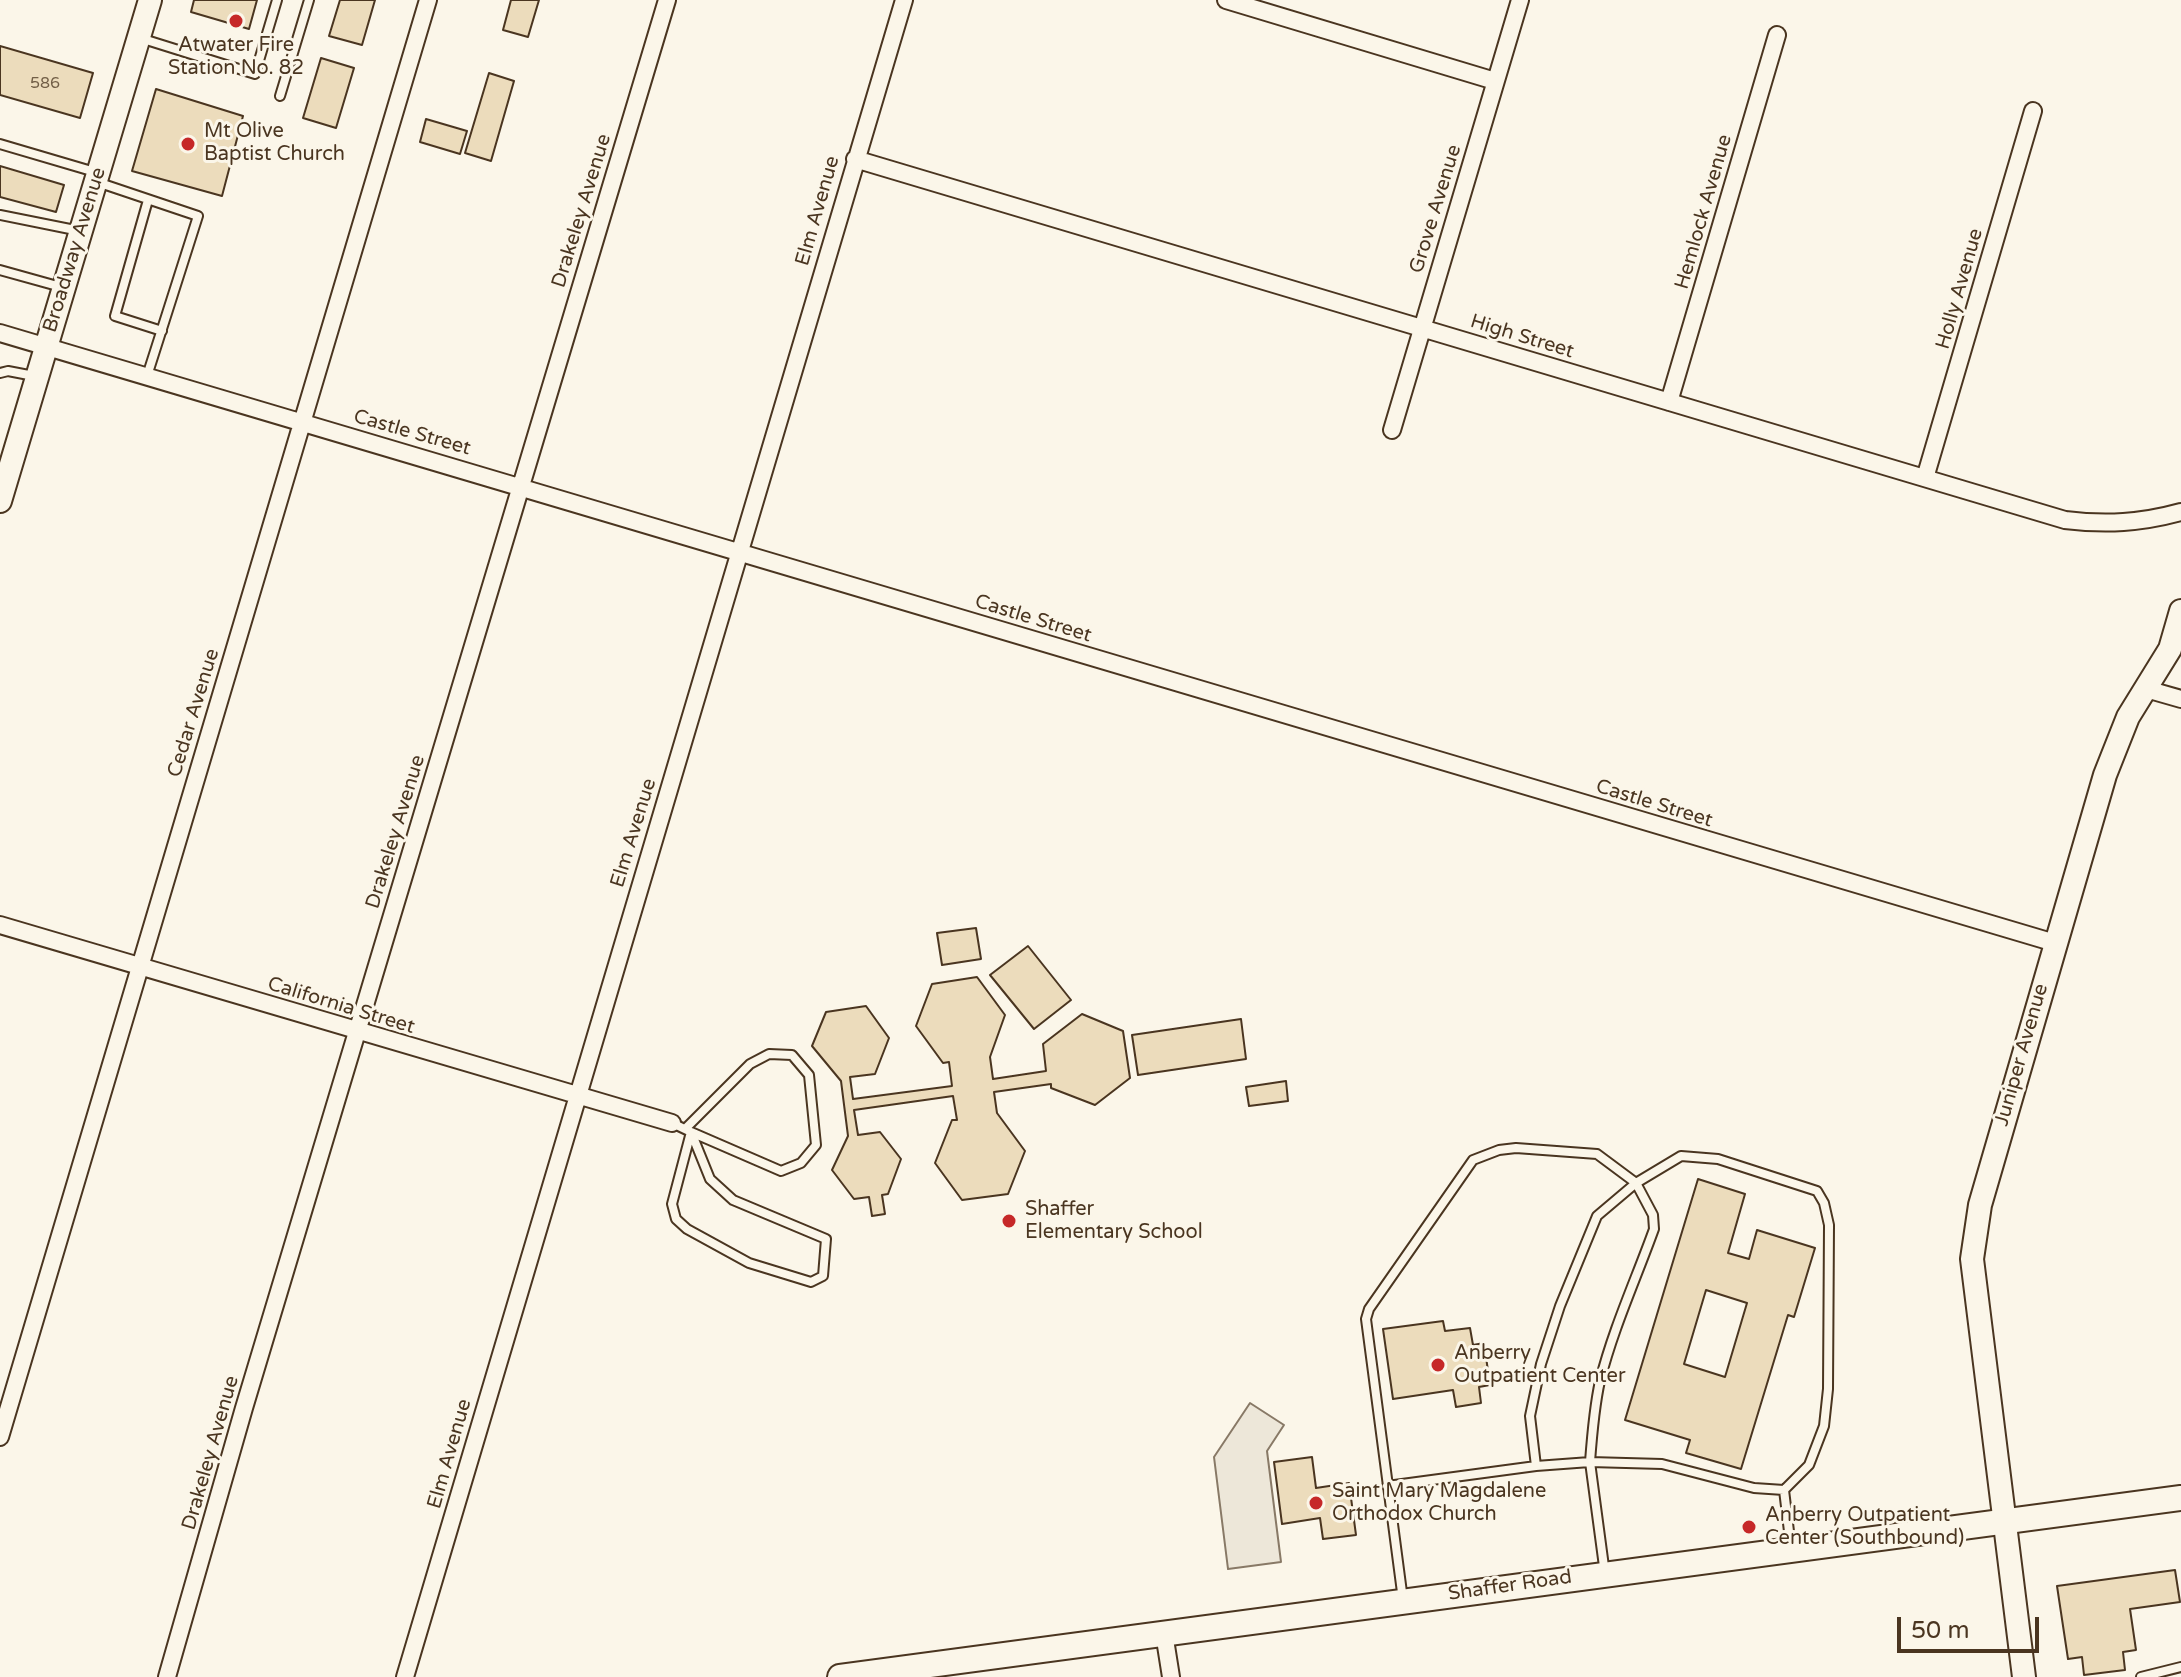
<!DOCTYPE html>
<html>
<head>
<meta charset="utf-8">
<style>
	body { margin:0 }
	#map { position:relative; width:2181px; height:1677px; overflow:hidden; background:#fbf6e9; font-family:"Varela Round",sans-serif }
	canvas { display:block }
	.scale { position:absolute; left:1897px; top:1617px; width:142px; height:36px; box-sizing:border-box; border:4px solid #4a3520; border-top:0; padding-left:10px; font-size:24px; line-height:28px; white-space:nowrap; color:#4a3520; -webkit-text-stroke:6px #fbf6e9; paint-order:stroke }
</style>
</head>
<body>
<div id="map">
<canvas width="2181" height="1677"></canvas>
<div class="scale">50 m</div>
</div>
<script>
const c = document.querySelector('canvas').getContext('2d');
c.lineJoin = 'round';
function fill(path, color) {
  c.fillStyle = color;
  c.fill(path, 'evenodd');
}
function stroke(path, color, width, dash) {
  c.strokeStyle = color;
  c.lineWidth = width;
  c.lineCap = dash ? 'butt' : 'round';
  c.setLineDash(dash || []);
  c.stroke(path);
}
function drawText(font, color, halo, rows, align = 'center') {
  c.font = font + ' "Varela Round",sans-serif';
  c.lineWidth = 6;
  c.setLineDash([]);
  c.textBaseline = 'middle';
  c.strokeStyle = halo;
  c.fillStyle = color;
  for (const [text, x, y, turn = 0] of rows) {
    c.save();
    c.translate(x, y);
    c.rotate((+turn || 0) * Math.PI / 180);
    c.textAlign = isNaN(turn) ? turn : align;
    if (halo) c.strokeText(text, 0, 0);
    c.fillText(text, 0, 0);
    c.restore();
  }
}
const parking = new Path2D(`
	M1250,1403L1284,1425L1267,1451L1281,1562L1228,1569L1214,1457Z`);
const building = new Path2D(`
	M194,0H257L249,29L191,12Z
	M340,0H375L362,45L329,36Z
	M511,0H539L528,37L503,30Z
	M0,46L93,73L80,118L0,95Z
	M321,58L354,68L336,128L303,118Z
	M489,73L514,81L491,161L465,153Z
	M156,89L243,116L222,196L132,171Z
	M426,119L467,131L460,154L420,142Z
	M0,166L64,185L56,212L0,197Z
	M976,928L981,959L942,965L937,933Z
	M1028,946L1071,1000L1034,1029L990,975Z
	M977,977L1005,1015L990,1057L993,1079L1046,1071L1043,1044L1082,1014L1123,1031L1130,1078L1095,1105L1051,1088V1084L994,1092L997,1113L1025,1151L1008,1194L962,1200L935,1163L952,1120H957L953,1096L854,1110L858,1135L880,1132L901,1159L888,1194L882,1195L885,1214L872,1216L869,1197L854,1199L832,1170L848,1136L841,1081L812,1046L826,1012L866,1006L889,1038L875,1074L850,1077L853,1099L952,1086L949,1062L943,1063L916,1026L932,984Z
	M1241,1019L1246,1059L1138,1075L1132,1035Z
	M1286,1081L1288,1101L1249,1106L1246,1087Z
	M1698,1179L1745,1194L1728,1253L1749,1259L1757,1230L1815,1248L1794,1317L1788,1315L1741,1469L1686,1453L1690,1440L1625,1420ZM1706,1290L1747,1303L1725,1377L1684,1364Z
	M1443,1321L1445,1331L1470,1328L1473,1345L1484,1343L1490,1385L1479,1387L1481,1403L1456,1407L1453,1390L1393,1399L1383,1329Z
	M1312,1457L1316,1488L1349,1483L1356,1535L1323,1539L1320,1518L1282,1524L1274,1462Z
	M2175,1570L2180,1602L2130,1609L2136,1650L2123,1652L2125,1670L2084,1675L2082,1657L2068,1659L2057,1586Z`);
const service = new Path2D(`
	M140,38L255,74L277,0
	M280,96L309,0
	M0,144L95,172
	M97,182L198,216L147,376
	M148,200L115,316L162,331
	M0,215L80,231
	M0,270L61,287
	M0,373L8,371L34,376
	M672,1123L691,1132L781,1171L801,1163L816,1145L809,1075L792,1055L769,1054L750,1064L685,1129
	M691,1132L710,1179L733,1200L826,1239L823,1276L811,1282L749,1263L687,1229L676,1219L672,1204Z
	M1536,1466L1590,1462L1605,1574
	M1387,1486L1536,1466L1530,1416L1541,1364L1560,1306L1597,1216L1636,1183L1653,1215L1654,1229C1636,1279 1613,1329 1600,1381C1594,1408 1592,1435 1590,1462L1662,1464L1754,1488L1784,1490
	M1403,1600L1366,1319L1369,1309L1473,1160L1499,1150L1516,1148L1597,1154L1636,1183L1681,1156L1718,1159L1817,1191L1824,1203L1829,1225L1828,1389L1824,1426L1809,1465L1784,1490L1791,1548
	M2141,1677L2181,1667`);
const minor = new Path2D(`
	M1226,0L1495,81
	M855,159L2065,520C2106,525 2141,523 2181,512
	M0,333L2055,943
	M1669,402L1777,35
	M1392,430L1520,0
	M1925,478L2033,111
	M2146,689L2181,699
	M0,925L672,1123
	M0,1437L428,0
	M1164,1633L1171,1677
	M167,1677L244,1408L667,0
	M405,1677L904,0`);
const tertiary = new Path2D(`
	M0,501L150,0
	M2024,1677L1972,1259L1980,1205L2105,775L2128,717L2170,649L2181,611`);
const secondary = new Path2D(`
	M840,1677L2181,1498`);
const markers = [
	[236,21,8,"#c62828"],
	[188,144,8,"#c62828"],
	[1009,1221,8,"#c62828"],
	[1438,1365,8,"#c62828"],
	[1316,1503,8,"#c62828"],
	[1749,1527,8,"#c62828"]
];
const numberNames = [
	["586",45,84]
];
const poiNames = [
	["Atwater Fire",236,46,"center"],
	["Station No. 82",236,69,"center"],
	["Mt Olive",204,132],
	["Baptist Church",204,155],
	["Shaffer",1025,1210],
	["Elementary School",1025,1233],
	["Anberry",1454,1354],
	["Outpatient Center",1454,1377],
	["Saint Mary Magdalene",1332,1492],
	["Orthodox Church",1332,1515],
	["Anberry Outpatient",1765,1516],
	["Center (Southbound)",1765,1539]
];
const streetNames = [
	["Grove Avenue",1436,209,-73],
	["Drakeley Avenue",582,211,-73],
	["Elm Avenue",818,211,-74],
	["Hemlock Avenue",1704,212,-74],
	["Broadway Avenue",75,250,-73],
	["Holly Avenue",1960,289,-74],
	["High Street",1522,337,17],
	["Castle Street",412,433,16],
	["Castle Street",1033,619,17],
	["Cedar Avenue",194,713,-73],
	["Castle Street",1654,804,17],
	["Drakeley Avenue",396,832,-73],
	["Elm Avenue",634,833,-73],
	["California Street",341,1006,17],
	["Juniper Avenue",2022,1055,-74],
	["Drakeley Avenue",211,1453,-74],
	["Elm Avenue",450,1454,-74],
	["Shaffer Road",1510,1586,-8]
];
fill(parking, '#ede7d9');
stroke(parking, '#887966', 2);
fill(building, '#ecdcbc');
stroke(building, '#4a3520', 2);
stroke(service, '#4a3520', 12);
stroke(minor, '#4a3520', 20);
stroke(tertiary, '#4a3520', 26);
stroke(secondary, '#4a3520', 28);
stroke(service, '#fbf6e9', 8);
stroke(minor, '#fbf6e9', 16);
stroke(tertiary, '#fbf6e9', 22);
stroke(secondary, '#fbf6e9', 24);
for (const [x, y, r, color] of markers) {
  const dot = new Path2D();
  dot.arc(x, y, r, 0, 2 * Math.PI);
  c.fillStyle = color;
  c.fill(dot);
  stroke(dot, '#fbf6e9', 3);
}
drawText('16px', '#725f47', null, numberNames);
drawText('20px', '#4a3520', '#fbf6e9', poiNames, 'left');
drawText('20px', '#4a3520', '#fbf6e9', streetNames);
</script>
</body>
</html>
